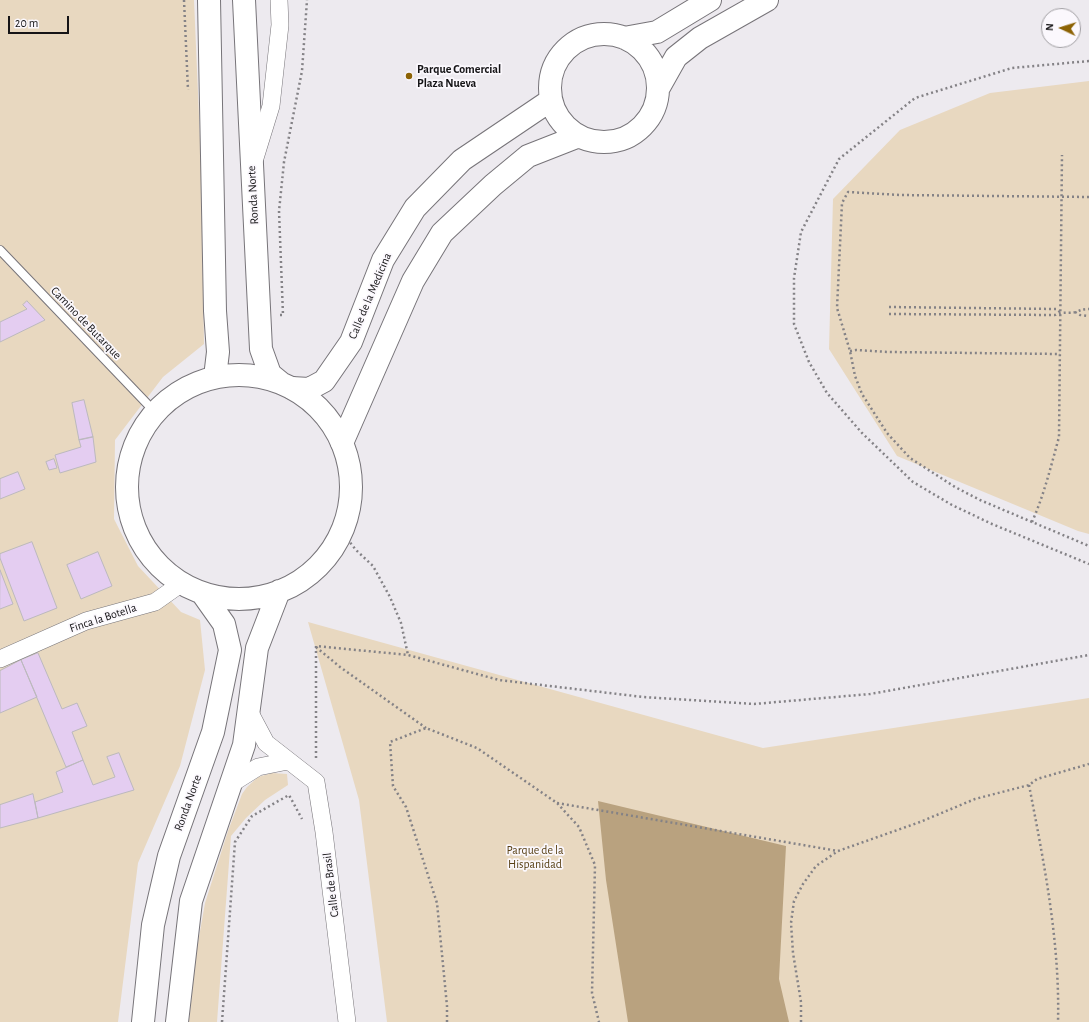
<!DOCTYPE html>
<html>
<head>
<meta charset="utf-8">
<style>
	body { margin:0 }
	#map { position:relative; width:1089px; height:1022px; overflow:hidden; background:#edeaef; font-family:"Alegreya Sans",sans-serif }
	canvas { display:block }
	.north { position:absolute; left:1041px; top:8px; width:40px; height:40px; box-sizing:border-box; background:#fbf8fd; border:1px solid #9f9da1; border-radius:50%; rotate:274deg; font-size:11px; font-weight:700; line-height:16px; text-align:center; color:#151416 }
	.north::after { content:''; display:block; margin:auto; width:14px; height:18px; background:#8c6204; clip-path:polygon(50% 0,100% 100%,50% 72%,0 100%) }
	.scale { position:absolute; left:8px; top:16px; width:61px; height:18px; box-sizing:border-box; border:2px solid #151416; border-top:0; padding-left:5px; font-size:12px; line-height:14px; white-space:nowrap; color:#151416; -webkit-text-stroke:3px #fbf8fd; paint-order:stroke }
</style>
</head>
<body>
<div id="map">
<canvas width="1089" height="1022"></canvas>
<div class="north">N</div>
<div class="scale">20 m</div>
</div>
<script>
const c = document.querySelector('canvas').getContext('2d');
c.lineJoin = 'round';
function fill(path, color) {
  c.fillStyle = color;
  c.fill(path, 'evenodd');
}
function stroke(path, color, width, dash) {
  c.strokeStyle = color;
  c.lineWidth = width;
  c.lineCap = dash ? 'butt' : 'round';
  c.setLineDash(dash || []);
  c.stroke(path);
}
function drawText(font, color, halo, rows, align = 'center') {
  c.font = font + ' "Alegreya Sans",sans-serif';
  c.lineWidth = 3.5;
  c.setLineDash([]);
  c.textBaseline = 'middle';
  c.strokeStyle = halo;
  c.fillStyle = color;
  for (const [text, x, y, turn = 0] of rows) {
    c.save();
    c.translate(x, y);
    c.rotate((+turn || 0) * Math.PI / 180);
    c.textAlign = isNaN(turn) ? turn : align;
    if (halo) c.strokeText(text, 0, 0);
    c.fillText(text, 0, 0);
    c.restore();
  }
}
const green = new Path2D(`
	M0,0H194L201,163L204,344L163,377L115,440L114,519L138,566L181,612L200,620L205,670L180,766L138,863L118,1022H0Z
	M1089,81V534L1078,531L897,456L829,349L833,199L900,130L990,93Z
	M308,622L763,748L1089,698V1022H387L359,800Z
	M272,773L287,774L288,785L265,800L246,818L231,836L217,1022H189L196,954L205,903L228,831L242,794L247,787L258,777Z`);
const forest = new Path2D(`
	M598,801L786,846L779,979L789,1022H628L606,880Z`);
const building = new Path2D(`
	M27,301L45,320L0,342V322L27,309L23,305Z
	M84,400L93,437L79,440L72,403Z
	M93,437L96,462L60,473L55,455L81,447L79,440Z
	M54,459L57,468L49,470L46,462Z
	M18,472L25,489L0,499V479Z
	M32,542L57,608L24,621L0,558V554Z
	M98,552L112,586L81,599L67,565Z
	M0,570L13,604L0,609Z
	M38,653L62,709L77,703L87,726L72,732L83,760L66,767L21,660Z
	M21,660L37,697L0,713V671Z
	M119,753L134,790L38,818L35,802L63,792L56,772L83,760L93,785L115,777L107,757Z
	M33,794L38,818L0,828V805Z`);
const path = new Path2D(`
	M184,0L188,90
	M1089,61L1012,68L915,98L839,159L801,232L794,278V324L809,362L827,393L862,433L913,482L952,505L992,524L1089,564
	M1089,197L900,195L848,192L842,203L837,308L850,351L855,376L862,394L887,433L910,458L955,487L980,500L1089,546
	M889,307L1056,309L1060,312
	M1075,312L1080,315L1089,316
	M889,314L1055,315C1063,311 1068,314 1076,312C1081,310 1083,309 1089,309
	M280,315H283L279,211L284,162L302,71L307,0
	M850,351L856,350L888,352L1060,354
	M1032,522C1044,495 1051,466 1059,437L1062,155
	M341,531L356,550L373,566L390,597L401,623L408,655
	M316,647L340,667L426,728
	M316,758V646L408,655L499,680L643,697L754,704L870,694L1089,655
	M1029,785C1044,863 1060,942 1058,1022
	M557,803L838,851
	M222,1022L235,842L252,816L289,795L302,819
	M447,1022V1006L437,903L406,807L393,786L390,742L426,728L477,748L557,803L579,827L595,865L592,993L599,1022
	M801,1022V1002L793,953L791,923L794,901L803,884L816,866L838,851L920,822L975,799L1029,785L1037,779L1089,764`);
const lane = new Path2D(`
	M0,250L155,412`);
const street = new Path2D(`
	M255,158L271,106L280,25L279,0
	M0,659L86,621L155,602L182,583
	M249,711L266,743L316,782L324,832L347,1022
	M231,784L258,767L288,761`);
const secondary = new Path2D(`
	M550 88a54 54 0 1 1 108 0a54 54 0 1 1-108 0Z
	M624,38L657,32L710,0
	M658,89L676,57L700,38L767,0
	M292,388L309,389L324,381L351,342L383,260L415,208L462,160L551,100
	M342,443L413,281L442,233L493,185L528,156L579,136`);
const primary = new Path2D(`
	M209,0L215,311L218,352L215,377
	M244,0L261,349L270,374L281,383
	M127 487a112 112 0 1 1 224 0a112 112 0 1 1-224 0Z
	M143,1022L153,925L169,856L213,732L230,650L224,624L202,593
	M177,1022L191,901L244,745L257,648L279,591`);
const markers = [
	[409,76,4,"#8c6204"]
];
const poiNames = [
	["Parque Comercial",417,69],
	["Plaza Nueva",417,83]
];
const streetNames = [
	["Ronda Norte",253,195,-93],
	["Calle de la Medicina",370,296,-67],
	["Camino de Butarque",86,323,46],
	["Finca la Botella",103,618,-18],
	["Ronda Norte",188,803,-70],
	["Calle de Brasil",331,885,-97]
];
const parkNames = [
	["Parque de la",535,850],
	["Hispanidad",535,864]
];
fill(green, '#e8d8c0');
fill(forest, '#b9a27f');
fill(building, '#e4cdf1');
stroke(building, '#bcb9be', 1);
stroke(lane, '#777479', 10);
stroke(street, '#777479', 18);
stroke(secondary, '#777479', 24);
stroke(primary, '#777479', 24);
stroke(path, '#848286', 2.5, [2, 3]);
stroke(lane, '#fff', 8);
stroke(street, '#fff', 17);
stroke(secondary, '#fff', 22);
stroke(primary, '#fff', 22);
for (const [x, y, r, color] of markers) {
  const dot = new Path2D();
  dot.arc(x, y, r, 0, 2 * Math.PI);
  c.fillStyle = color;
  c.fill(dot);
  stroke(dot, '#fbf8fd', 1.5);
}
drawText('bold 12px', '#151416', '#fbf8fd', poiNames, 'left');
drawText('12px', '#151416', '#fbf8fd', streetNames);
drawText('12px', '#573f13', '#fbf8fd', parkNames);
</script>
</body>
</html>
